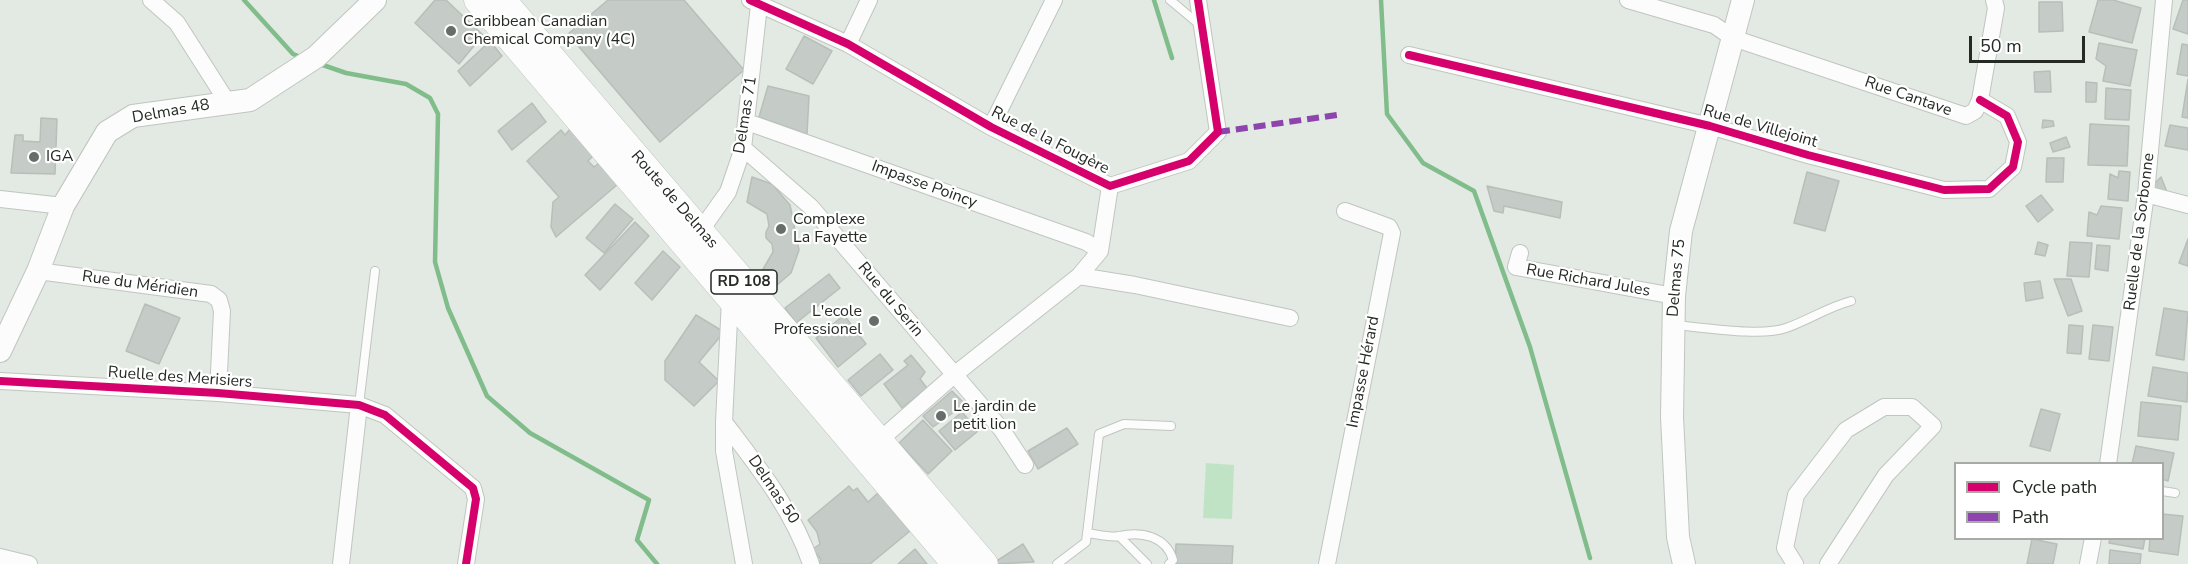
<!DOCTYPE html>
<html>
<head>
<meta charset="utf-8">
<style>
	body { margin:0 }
	#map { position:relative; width:2188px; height:564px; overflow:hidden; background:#e2eae3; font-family:"Nunito Sans",sans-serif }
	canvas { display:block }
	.legend { position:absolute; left:1954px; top:462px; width:210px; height:78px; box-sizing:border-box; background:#fff; border:2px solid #a8aaa8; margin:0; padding:8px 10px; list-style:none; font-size:18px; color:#252a25 }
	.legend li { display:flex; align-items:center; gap:12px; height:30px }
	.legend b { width:30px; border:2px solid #a8aaa8 }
	.scale { position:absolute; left:1969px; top:36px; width:116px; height:27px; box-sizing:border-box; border:3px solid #252a25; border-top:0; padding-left:8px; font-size:18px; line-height:21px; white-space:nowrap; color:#252a25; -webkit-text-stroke:4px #fff; paint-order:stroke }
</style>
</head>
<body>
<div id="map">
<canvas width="2188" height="564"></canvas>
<ul class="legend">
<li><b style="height:8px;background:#d6006c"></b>Cycle path</li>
<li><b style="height:8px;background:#8e44ad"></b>Path</li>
</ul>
<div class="scale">50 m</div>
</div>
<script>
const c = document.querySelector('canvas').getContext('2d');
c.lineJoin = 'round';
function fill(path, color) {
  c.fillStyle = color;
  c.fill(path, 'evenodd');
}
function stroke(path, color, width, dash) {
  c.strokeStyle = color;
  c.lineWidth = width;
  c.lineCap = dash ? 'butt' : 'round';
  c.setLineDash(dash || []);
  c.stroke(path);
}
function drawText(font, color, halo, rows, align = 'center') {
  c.font = font + ' "Nunito Sans",sans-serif';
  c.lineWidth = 4.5;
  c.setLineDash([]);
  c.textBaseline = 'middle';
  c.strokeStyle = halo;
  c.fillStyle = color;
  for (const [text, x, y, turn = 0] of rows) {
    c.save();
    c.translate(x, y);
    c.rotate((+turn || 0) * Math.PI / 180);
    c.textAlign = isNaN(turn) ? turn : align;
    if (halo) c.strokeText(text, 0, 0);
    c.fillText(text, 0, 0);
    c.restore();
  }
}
const green = new Path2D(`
	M1206,463L1234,465L1232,519L1203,518Z`);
const stream = new Path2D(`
	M244,0L293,54L303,58
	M1154,0L1172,58
	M1381,0L1387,114L1423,163L1474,191L1530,347L1590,558
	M320,64L346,73L406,84L430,98L438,114L435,262L448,308L487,396L530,433L649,500L637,540L657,564`);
const building = new Path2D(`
	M435,0H446L483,35L459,64L415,23Z
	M608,0H684L744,70L660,142L568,34Z
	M2098,0H2113L2141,8L2132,43L2089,32Z
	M2183,0H2188V34L2173,29Z
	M2039,2H2062L2063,31L2039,32Z
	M804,36L832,51L813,84L786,69Z
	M490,41L502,56L470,86L458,71Z
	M2099,43L2137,50L2130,86L2103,81L2106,66L2096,59Z
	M2182,44L2188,45V76L2177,74Z
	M2050,71L2051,92H2035L2034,72Z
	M2188,79V118L2182,117Z
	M2086,82L2097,83L2096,102H2086Z
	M768,86L809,96L807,134L759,117Z
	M2106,88L2131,90L2129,120L2105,119Z
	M532,103L546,122L512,150L498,131Z
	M41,118L57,119L55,174L11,173L15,135H23V141L40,142Z
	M2043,120L2053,121L2054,126L2042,128Z
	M2090,124L2129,126L2127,166L2088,165Z
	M2170,125L2188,128V150L2165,146Z
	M572,127L595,154L588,161L594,167L599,163L618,184L556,237L551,227L553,202L559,197L527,161L561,130L565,135Z
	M2066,137L2070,147L2053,152L2050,143Z
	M2047,158H2064L2063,182H2046Z
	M2119,171L2130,172L2128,201L2108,199L2110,174L2118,178Z
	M1807,172L1839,181L1825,231L1794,223Z
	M752,177L772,184L790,205L799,250L791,273L777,285L762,271L773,252L772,244L766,238V232L769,226L767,214L747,202Z
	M2161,177L2167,192L2158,196L2153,185Z
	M1487,186L1562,202L1560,218L1504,206L1503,213L1494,211Z
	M2041,195L2053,210L2038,222L2026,206Z
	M615,204L633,219L604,253L586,238Z
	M2101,206L2122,208L2119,239L2087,236L2089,212L2097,215Z
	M635,222L649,236L600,290L585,275Z
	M2188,239V266L2179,263Z
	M2038,242L2048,245L2045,256L2035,254Z
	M2070,242L2092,243L2089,277L2067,276Z
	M2097,245L2110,246L2108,271L2095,269Z
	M663,251L680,267L652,300L635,283Z
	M829,274L840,288L796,323L785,308Z
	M2054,279H2071L2082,311L2068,316Z
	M2040,281L2043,298L2026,301L2024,283Z
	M145,304L180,318L159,364L126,351Z
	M2164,308L2188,312L2184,360L2156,355Z
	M696,315L724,332L699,362L719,381L694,406L665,380V361Z
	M844,315L866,344L838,367L816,338Z
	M2069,325L2083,326L2081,354L2067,353Z
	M2093,325L2113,327L2109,361L2089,359Z
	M880,354L893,370L861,396L848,380Z
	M911,355L925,372L920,379L927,388L902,408L884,384L908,365L904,361Z
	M2153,367L2188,373L2187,402L2148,396Z
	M952,391L965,404L933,427L923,416Z
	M2141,402L2181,406L2178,440L2138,436Z
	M2041,409L2060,414L2050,451L2030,446Z
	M962,412L978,431L955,450L939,431Z
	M923,420L952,451L928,474L899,443Z
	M1067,428L1078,444L1038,469L1028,451Z
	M2136,446L2174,453L2168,481L2162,479V464H2132Z
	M849,486L853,491L857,488L868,502L878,493L910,531L870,564H816L821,560L813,549L820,544L817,532L808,520Z
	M2162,514L2183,516L2178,555L2149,551L2150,538H2162Z
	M2110,538H2145L2143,549L2109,543Z
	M2032,539L2057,544L2053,564H2027Z
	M1023,544L1034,562L995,564V562Z
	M1176,544L1233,546L1232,564H1175Z
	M915,549L927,564H898Z
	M2110,550L2141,554L2140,564H2109Z`);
const lane = new Path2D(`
	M1170,0L1200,25
	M1673,325C1702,327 1761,337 1786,328C1809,320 1828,307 1851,301
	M359,405L375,271
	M2162,491L2175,493
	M1087,533C1096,534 1111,538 1120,536C1141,531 1166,536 1173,560L1169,564
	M1119,536L1147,564
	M1057,564L1086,542L1099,434L1124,424L1171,426`);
const street = new Path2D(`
	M151,0L177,23L228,103
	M750,0L848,44L991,127L1110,186L1189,161L1218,132L1198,0
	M1628,0L1714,25L1733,38L1966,116L1975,111L1980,100L1996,8L1994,0
	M848,44L869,0
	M1409,55L1710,126L1808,155L1944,190L1989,189L2013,167L2018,142L2007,116L1980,100
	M747,122L1086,242L1100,251
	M991,127L1054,0
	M743,148L811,207L1002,430L1025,465
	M2146,194L2188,205
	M0,199L63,206
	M696,237L728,192L743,148L759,5
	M1520,253L1516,267L1674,296
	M38,271L211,294L219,300L222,311L218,393
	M1079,276L1135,285L1290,318
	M730,300L724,422C758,467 793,510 811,564
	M0,381L218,393L359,405L385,415L473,488L476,499L466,564
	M724,422V451L744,564
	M873,446L954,375L1079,276L1100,251L1110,186
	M2108,464L2146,194L2164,0
	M0,557L29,564
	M341,564L359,405
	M1327,564L1392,233L1389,227L1345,211
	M1795,564L1785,548L1796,495L1846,430L1884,407H1912L1933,426L1886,475L1828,564
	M2088,564L2093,538`);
const secondary = new Path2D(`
	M0,351L38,271L63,206L107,132L133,116L250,100L316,57L375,0
	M1684,564L1678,537L1672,417L1674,296L1681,231L1743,0`);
const primary = new Path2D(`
	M477,0L955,564
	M503,0L985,564`);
const quiet = new Path2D(`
	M1218,132L1337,115`);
const cycleway = new Path2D(`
	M750,0L848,44L991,127L1110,186L1189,161L1218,132L1198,0
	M1409,55L1710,126L1808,155L1944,190L1989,189L2013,167L2018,142L2007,116L1980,100
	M0,381L218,393L359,405L385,415L473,488L476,499L466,564`);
const markers = [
	[451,31,6,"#676d68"],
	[34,157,6,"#676d68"],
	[781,229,6,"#676d68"],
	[874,321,6,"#676d68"],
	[941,416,6,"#676d68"]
];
const shields = [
	[744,282,66]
];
const shieldNames = [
	["RD 108",744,282]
];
const poiNames = [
	["Caribbean Canadian",463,22],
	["Chemical Company (4C)",463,40],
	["IGA",46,157],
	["Complexe",793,220],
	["La Fayette",793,238],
	["L'ecole",862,312,"right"],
	["Professionel",862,330,"right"],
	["Le jardin de",953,407],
	["petit lion",953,425]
];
const streetNames = [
	["Rue Cantave",1908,97,19],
	["Delmas 48",171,112,-10],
	["Delmas 71",746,115,-81],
	["Rue de Villejoint",1760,127,16],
	["Rue de la Fougère",1050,141,27],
	["Impasse Poincy",924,185,20],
	["Route de Delmas",674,200,49],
	["Ruelle de la Sorbonne",2140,232,-83],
	["Delmas 75",1677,278,-85],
	["Rue Richard Jules",1588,281,10],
	["Rue du Méridien",140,285,8],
	["Rue du Serin",890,300,50],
	["Impasse Hérard",1364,372,-79],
	["Ruelle des Merisiers",180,378,4],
	["Delmas 50",773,490,56]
];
fill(green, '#c1e3c5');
stroke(stream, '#81bc8b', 4.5);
fill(building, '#c5cbc6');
stroke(building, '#b8bfb9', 1.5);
stroke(lane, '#c0c5c0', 10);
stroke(street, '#c0c5c0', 18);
stroke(secondary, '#c0c5c0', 24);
stroke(primary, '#c0c5c0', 27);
stroke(lane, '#fbfcfb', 8);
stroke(street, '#fbfcfb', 16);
stroke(secondary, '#fbfcfb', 22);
stroke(primary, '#fbfcfb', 26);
stroke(quiet, '#8e44ad', 6, [12, 6]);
stroke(cycleway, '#d6006c', 8);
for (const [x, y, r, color] of markers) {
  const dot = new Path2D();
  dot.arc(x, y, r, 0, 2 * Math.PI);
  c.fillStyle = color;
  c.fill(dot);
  stroke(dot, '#fff', 2);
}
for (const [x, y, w] of shields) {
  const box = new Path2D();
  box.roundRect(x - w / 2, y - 12, w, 24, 4.5);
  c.fillStyle = '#fff';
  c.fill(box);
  stroke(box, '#252a25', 1.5);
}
drawText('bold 15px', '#252a25', null, shieldNames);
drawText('16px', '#252a25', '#fff', poiNames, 'left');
drawText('16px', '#252a25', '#fff', streetNames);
</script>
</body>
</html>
